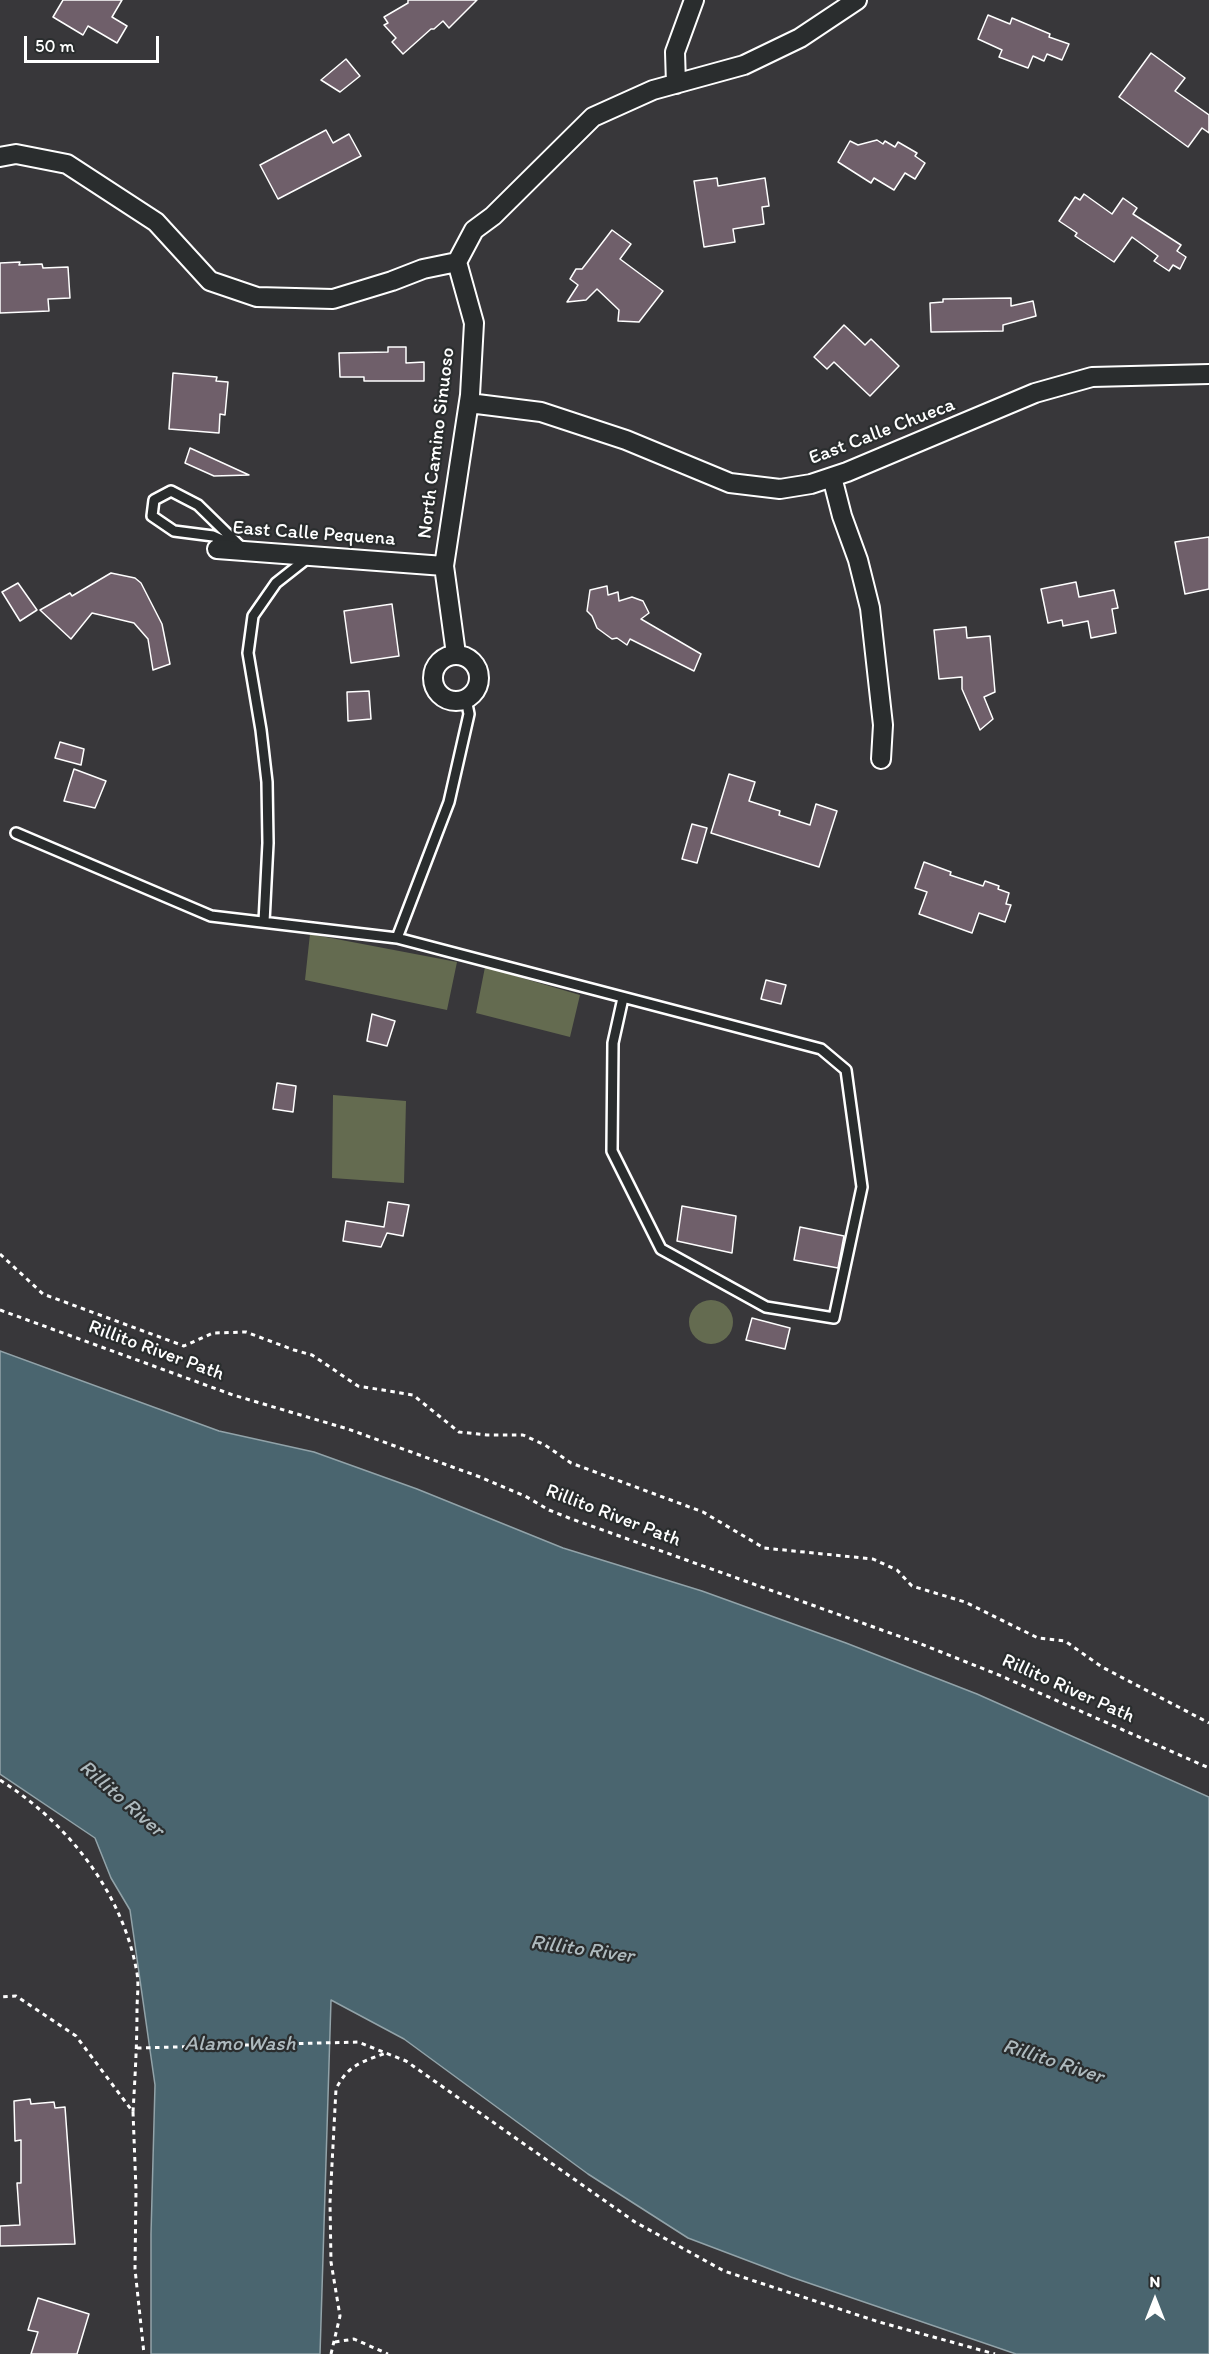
<!DOCTYPE html>
<html>
<head>
<meta charset="utf-8">
<style>
	body { margin:0 }
	#map { position:relative; width:1209px; height:2354px; overflow:hidden; background:#38373a; font-family:Itim,sans-serif }
	canvas { display:block }
	.north { position:absolute; left:1125px; top:2270px; width:60px; height:60px; -webkit-text-stroke:4px #2a2d2e; paint-order:stroke; rotate:0deg; font-size:16px; font-weight:700; line-height:24px; text-align:center; color:#fff }
	.north::after { content:''; display:block; margin:auto; width:21px; height:27px; background:#fff; clip-path:polygon(50% 0,100% 100%,50% 72%,0 100%) }
	.scale { position:absolute; left:24px; top:36px; width:135px; height:27px; box-sizing:border-box; border:3px solid #fff; border-top:0; padding-left:8px; font-size:18px; line-height:21px; white-space:nowrap; color:#fff; -webkit-text-stroke:4px #2a2d2e; paint-order:stroke }
</style>
</head>
<body>
<div id="map">
<canvas width="1209" height="2354"></canvas>
<div class="north">N</div>
<div class="scale">50 m</div>
</div>
<script>
const c = document.querySelector('canvas').getContext('2d');
c.lineJoin = 'round';
function fill(path, color) {
  c.fillStyle = color;
  c.fill(path, 'evenodd');
}
function stroke(path, color, width, dash) {
  c.strokeStyle = color;
  c.lineWidth = width;
  c.lineCap = dash ? 'butt' : 'round';
  c.setLineDash(dash || []);
  c.stroke(path);
}
function drawText(font, color, halo, rows, align = 'center') {
  c.font = font + ' Itim,sans-serif';
  c.lineWidth = 4.5;
  c.setLineDash([]);
  c.textBaseline = 'middle';
  c.strokeStyle = halo;
  c.fillStyle = color;
  for (const [text, x, y, turn = 0] of rows) {
    c.save();
    c.translate(x, y);
    c.rotate((+turn || 0) * Math.PI / 180);
    c.textAlign = isNaN(turn) ? turn : align;
    if (halo) c.strokeText(text, 0, 0);
    c.fillText(text, 0, 0);
    c.restore();
  }
}
const green = new Path2D(`
	M310,934L457,962L447,1010L305,980Z
	M485,967L580,995L570,1037L476,1013Z
	M333,1095L406,1101L404,1183L332,1178Z
	M689 1322a22 22 0 1 1 44 0a22 22 0 1 1-44 0Z`);
const water = new Path2D(`
	M0,1351L219,1431L314,1452L417,1489L563,1548L702,1591L846,1643L977,1694L1209,1797V2354H1016L791,2277L688,2238L588,2174L404,2039L331,2000L320,2354H151V2234L155,2085L130,1910L111,1878L95,1838L0,1774Z`);
const building = new Path2D(`
	M63,0H122L112,17L127,26L117,43L88,26L83,35L53,17Z
	M408,0H477L449,28L443,21L434,29H431L403,54L392,42L396,38L384,25L388,23L384,17L408,3Z
	M988,15L1010,24L1012,18L1050,34L1049,37L1069,44L1062,60L1047,54L1044,61L1033,56L1028,68L999,57L1002,50L978,39Z
	M1151,53L1185,78L1175,91L1209,115V133L1202,128L1188,147L1119,97Z
	M346,59L360,76L340,92L321,80Z
	M326,130L333,143L349,134L361,156L278,199L260,165Z
	M877,140L883,144L885,141L895,147L898,142L917,153L915,156L925,163L915,179L905,173L894,190L874,178L871,183L838,162L850,141L858,145Z
	M717,178L718,186L765,178L769,206L762,207L764,224L733,229L735,242L704,247L694,181Z
	M1084,194L1112,214L1123,198L1137,208L1133,214L1181,245L1177,251L1186,257L1180,269L1173,265L1169,271L1154,261L1158,256L1132,237L1114,262L1075,236L1077,233L1059,221L1075,197L1080,200Z
	M612,230L631,244L620,259L663,291L639,322L618,321L619,310L597,289L586,300L567,302L578,285L570,279L576,269H582Z
	M20,262L19,265L42,264L43,268L68,267L70,298L48,299L49,311L0,313V263Z
	M1011,298V306L1033,301L1036,316L1003,325V331L931,332L930,303L943,302V299Z
	M844,325L865,345L871,339L899,366L870,396L834,362L827,369L814,357Z
	M388,347H406V363L424,362V381H364V377H340L339,353L388,352Z
	M173,373L217,377L216,381L228,382L225,415L220,414L219,433L169,429Z
	M190,448L249,475L214,476L185,463Z
	M1209,537V589L1185,594L1175,542Z
	M111,573L135,578L141,583L162,624L170,664L153,670L148,639L134,623L92,613L71,639L40,610L70,593L72,596Z
	M1076,582L1079,597L1114,590L1118,608L1112,609L1116,633L1091,638L1088,621L1063,626L1062,620L1048,623L1041,589Z
	M18,583L37,610L20,621L2,592Z
	M607,586L608,595L618,592L619,601L632,597L643,601L649,613L641,619L701,654L694,671L630,639L627,645L617,638L612,639L597,628L592,616L587,611L590,590Z
	M392,604L399,656L351,663L344,611Z
	M966,627L967,638L990,636L995,692L984,697L993,719L980,730L962,689V677L939,679L934,630Z
	M369,691L371,719L348,721L347,692Z
	M60,742L84,749L81,765L55,758Z
	M74,769L106,781L95,808L64,801Z
	M729,774L755,782L749,801L780,811L779,815L810,825L816,804L837,811L819,867L711,833Z
	M692,824L707,828L697,863L682,859Z
	M924,862L951,872L950,875L983,886L985,881L999,886L998,889L1009,893L1006,904L1011,905L1005,922L979,913L972,933L919,914L927,892L915,888Z
	M766,980L786,985L781,1004L761,999Z
	M372,1014L395,1021L387,1046L367,1041Z
	M277,1083L296,1086L293,1112L273,1109Z
	M388,1202L409,1205L403,1236L387,1233L381,1247L343,1241L346,1221L384,1227Z
	M682,1206L736,1216L732,1253L677,1241Z
	M800,1227L844,1236L838,1268L794,1260Z
	M752,1318L790,1328L785,1349L746,1340Z
	M30,2099L31,2104L54,2102L55,2108L65,2107L75,2244L0,2246V2226L20,2225L17,2183H21V2140L15,2141L14,2101Z
	M38,2298L89,2314L77,2354H31L38,2332L28,2330Z`);
const path = new Path2D(`
	M0,1254L43,1294L184,1346L213,1333L246,1332L294,1350L312,1355L358,1386L413,1395L459,1432L487,1435H523L545,1445L571,1463L703,1512L764,1548L873,1559L897,1570L912,1586L965,1602L1038,1638L1065,1641L1102,1667L1209,1723
	M0,1310L233,1395L348,1429L480,1477L525,1496L549,1510L569,1518L921,1644L999,1675L1209,1768
	M0,1780C68,1823 123,1893 137,1973C139,1985 137,1998 137,2010C137,2044 135,2078 133,2112L76,2036L16,1996L0,1997
	M137,2048L358,2042L406,2061L635,2222L724,2271L879,2322L995,2354
	M133,2112L136,2190L135,2269L144,2354
	M335,2342L354,2339L388,2354
	M331,2354L340,2316L331,2262L330,2202L336,2089C348,2065 361,2062 386,2053`);
const service = new Path2D(`
	M233,545L213,536L174,531L152,516L154,500L171,491L198,505L244,550
	M16,833L211,916L397,938L821,1049L846,1070L862,1187L834,1318L766,1307L661,1249L612,1151L613,1043L623,998
	M264,922L268,843L267,782L261,730L248,653L253,616L276,583L309,557
	M397,938L449,802L469,714L466,699`);
const minor = new Path2D(`
	M676,84L675,52L694,0
	M0,157L16,154L67,164L156,222L210,281L257,297L333,299L392,281L423,269L457,262
	M469,403L541,412L626,440L730,483L780,489L811,484L847,472L1035,393L1092,377L1209,374
	M832,477L842,516L858,560L870,608L883,725L881,759
	M217,549L444,566
	M456,654L444,566L470,395L474,323L457,262L474,230L493,216L593,117L653,90L744,65L800,38L857,0
	M433 678a23 23 0 1 1 46 0a23 23 0 1 1-46 0Z`);
const streetNames = [
	["East Calle Chueca",882,432,-21],
	["North Camino Sinuoso",437,443,-83],
	["East Calle Pequena",314,534,4],
	["Rillito River Path",156,1351,20],
	["Rillito River Path",613,1516,21],
	["Rillito River Path",1068,1689,24]
];
const waterNames = [
	["Rillito River",121,1799,41],
	["Rillito River",582,1950,8],
	["Alamo Wash",240,2045],
	["Rillito River",1053,2062,18]
];
fill(green, '#646b50');
fill(water, '#4a656f');
stroke(water, '#92a3a9', 1.5);
fill(building, '#6f5f6a');
stroke(building, '#fff', 1.5);
stroke(service, '#fff', 14);
stroke(minor, '#fff', 22);
stroke(path, '#fff', 3, [4.5, 4.5]);
stroke(service, '#2a2d2e', 9);
stroke(minor, '#2a2d2e', 18);
drawText('20px', '#fff', '#2a2d2e', streetNames);
drawText('italic 21px', '#aebabe', '#2a2d2e', waterNames);
</script>
</body>
</html>
